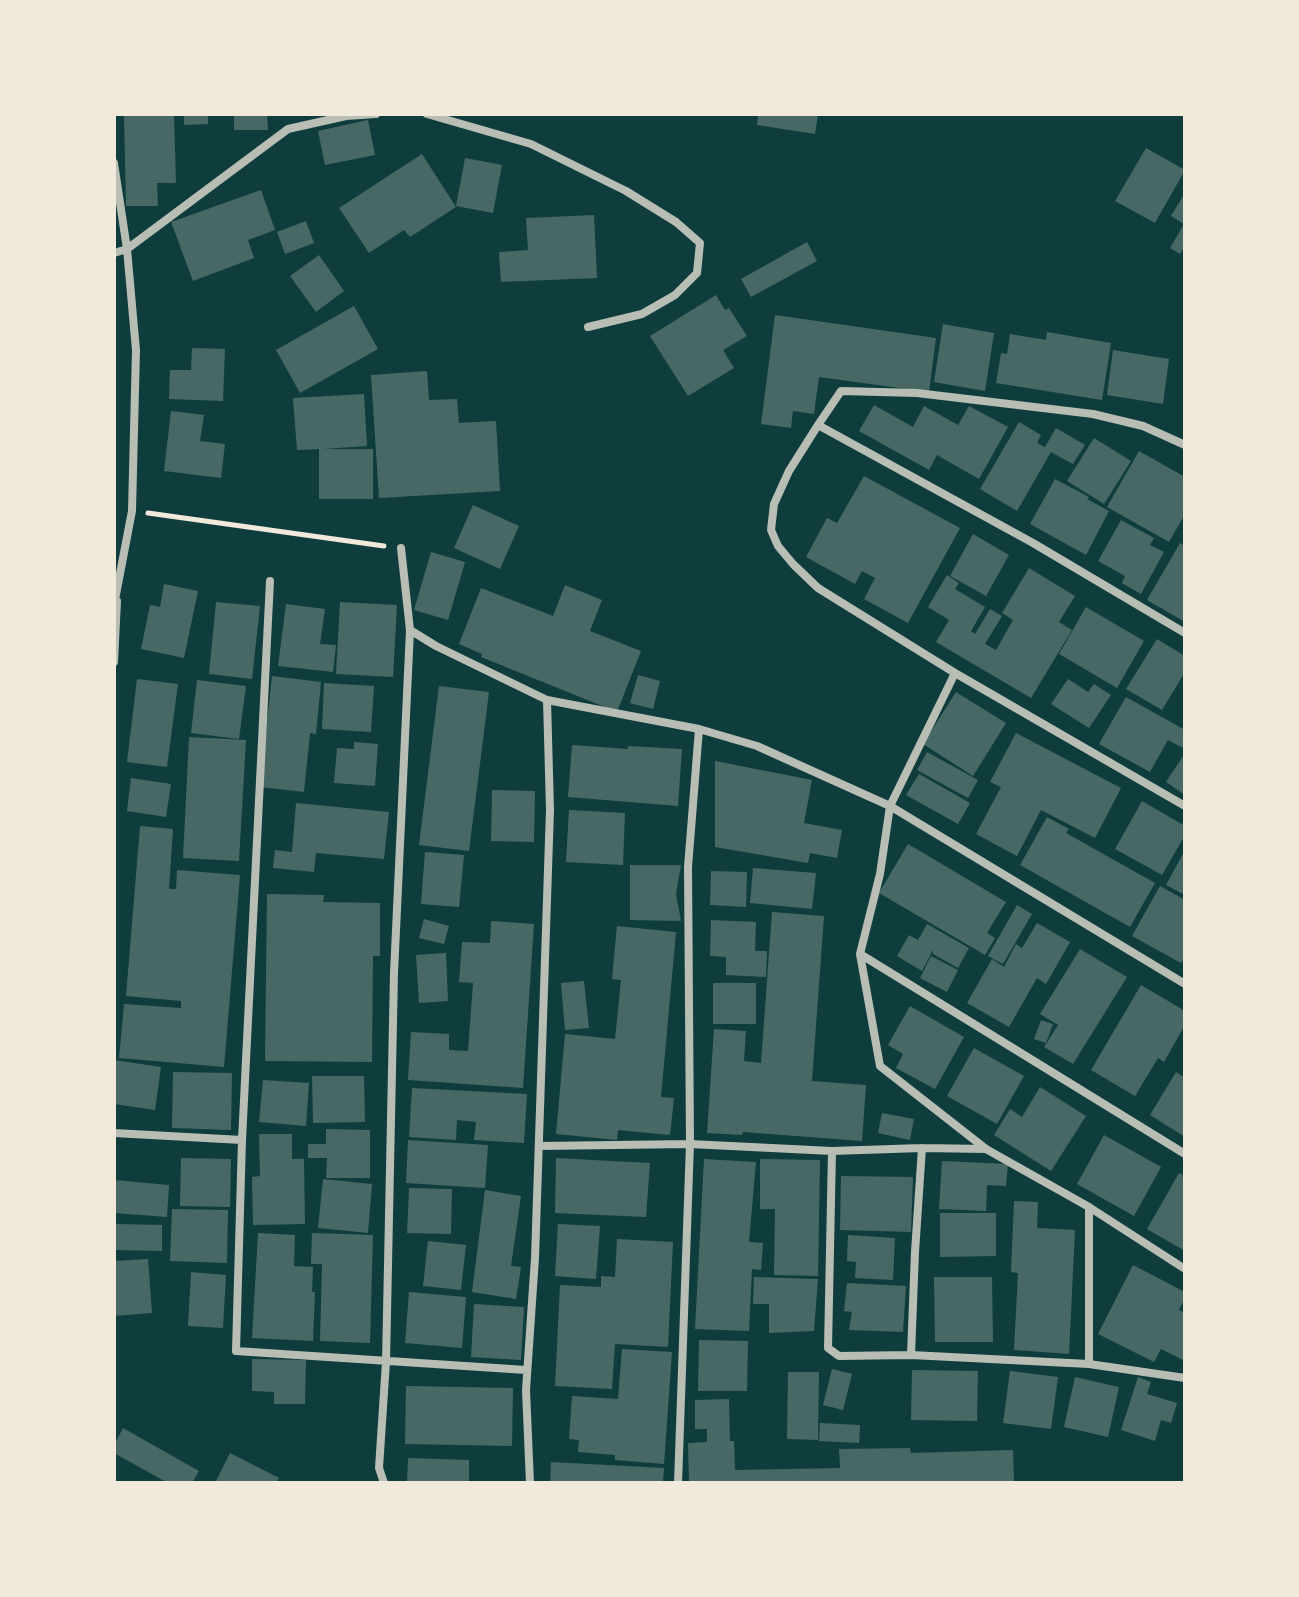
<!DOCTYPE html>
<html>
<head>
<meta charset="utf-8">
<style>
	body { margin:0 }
	#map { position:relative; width:1299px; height:1597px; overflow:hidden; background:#0f3d3e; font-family:Bitter,serif }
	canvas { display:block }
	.frame { position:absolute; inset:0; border:116px solid #f1e9da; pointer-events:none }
</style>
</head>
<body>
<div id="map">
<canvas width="1299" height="1597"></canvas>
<div class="frame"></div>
</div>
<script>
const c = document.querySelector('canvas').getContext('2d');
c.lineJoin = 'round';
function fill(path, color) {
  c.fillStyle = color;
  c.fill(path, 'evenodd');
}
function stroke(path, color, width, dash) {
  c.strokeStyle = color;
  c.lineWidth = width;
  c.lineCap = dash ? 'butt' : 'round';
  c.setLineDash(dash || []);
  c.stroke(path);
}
const building = new Path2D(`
	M124,114H174L176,183H157L158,206H126Z
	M184,114H208V124L184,125Z
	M234,114H267L268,130H234Z
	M758,114H818L815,134L757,125Z
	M368,120L375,155L325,165L318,131Z
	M1146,148L1185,170L1155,223L1115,201Z
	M422,154L456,207L410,237L404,230L369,253L339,208Z
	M465,158L502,165L493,213L456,206Z
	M261,190L275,230L248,240L254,258L193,281L171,222Z
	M1185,193V246L1180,254L1170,248L1184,224L1171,216Z
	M594,215L597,278L501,282L499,252L528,250L526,218Z
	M306,221L314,243L285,254L277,232Z
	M807,242L817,261L751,297L741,279Z
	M319,255L344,291L316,312L290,276Z
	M716,295L725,310L729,308L747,336L723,350L734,368L688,396L650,336Z
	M354,306L378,349L300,393L276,350Z
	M775,315L936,338L929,392L819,377L814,414L793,411L791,428L761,424Z
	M943,324L994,333L985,391L934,382Z
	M1047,332L1111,343L1102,400L996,383L1001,353L1007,354L1010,334L1046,340Z
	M192,348L225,349L223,401L169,399L170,370H191Z
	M1113,350L1169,359L1163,404L1107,395Z
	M427,371L429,400L457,399L459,423L496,421L500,491L379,498L371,375Z
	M364,394L367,446L323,449H373V499H319V449L297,450L293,398Z
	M874,405L913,427L924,406L958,425L969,406L1008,427L979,479L937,455L929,470L859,431Z
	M171,411L204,415L200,441L225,444L221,478L164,471Z
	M1019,422L1041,435L1037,443L1045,447L1056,428L1085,445L1073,464L1051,452L1017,511L980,489Z
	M1094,438L1131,461L1104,504L1067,481Z
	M1139,451L1185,477V514L1169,542L1107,507Z
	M864,476L960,528L908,623L864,599L875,578L862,571L855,584L806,557L827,518L837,523Z
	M1055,479L1089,497L1087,499L1109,511L1086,555L1030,524Z
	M473,505L519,526L500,569L454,548Z
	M1121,520L1154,538L1150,545L1164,552L1141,594L1122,583L1125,576L1098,561Z
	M973,534L1009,555L986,596L950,576Z
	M1180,543L1185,546V622L1147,600Z
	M431,552L465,562L448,620L414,610Z
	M1029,568L1075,596L1059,622L1072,630L1031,698L936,642L949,620L928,607L947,575L959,583L955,589L985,607L971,631L975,634L990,609L1002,616L985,644L996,650L1013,620L1002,613Z
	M164,584L198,591L184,658L141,649L150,605L160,607Z
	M565,585L602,600L590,631L641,651L617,712L481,657L482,654L459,644L481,588L553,616Z
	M216,602L260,606L252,679L209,674Z
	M340,602L397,605L393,677L336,674Z
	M286,604L325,609L320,644L336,645L333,672L278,666Z
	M1086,607L1144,641L1117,688L1059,654Z
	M1157,639L1185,656V672L1162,710L1126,689Z
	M638,675L660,681L653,709L630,703Z
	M272,676L321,682L316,734L310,733L304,792L260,787Z
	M137,679L178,684L167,767L127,762Z
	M1068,679L1088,692L1094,684L1111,695L1089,728L1051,704Z
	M197,680L246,686L239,739L191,733Z
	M324,683L374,686L371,732L322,729Z
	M439,686L489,692L469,851L419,845Z
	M956,692L1006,723L973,776L923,744Z
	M1126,697L1185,730V749L1168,740L1150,772L1099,744Z
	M1016,733L1121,788L1095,838L1041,810L1017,856L976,834L1001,787L990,782Z
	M189,737L246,740L239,861L183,858Z
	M354,742L378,744L375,786L334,783L337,748L354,749Z
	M572,745L628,749V746L682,749L678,806L568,797Z
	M927,752L978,780L968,798L917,770Z
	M1185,753V795L1166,782Z
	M715,761L812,780L804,823L842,830L837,858L810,853L808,863L715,847Z
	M919,774L970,803L958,824L906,795Z
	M131,778L171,784L166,817L127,811Z
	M492,790L535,791L534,842L491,841Z
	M1142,801L1185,826V835L1162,875L1115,849Z
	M296,803L389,812L384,859L316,853L314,872L273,868L275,850L292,852Z
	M569,810L625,813L623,865L566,862Z
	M1047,817L1069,829L1066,833L1155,883L1130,927L1020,865Z
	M140,826L173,829L169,889H176L177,870L240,875L224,1067L119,1058L124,1004L181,1008V1001L126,996Z
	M908,844L1006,902L987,933L995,938L985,955L879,893Z
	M1185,850V895L1166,885Z
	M425,852L464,855L459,907L421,904Z
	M630,865H681L676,894L681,921L630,920Z
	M753,868L816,873L812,909L750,903Z
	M711,871L747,872L746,907L710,905Z
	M1160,886L1185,900V957L1181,963L1132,936Z
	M267,894L324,895L323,902L380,903V956H373L372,1062L265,1061Z
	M1017,905L1032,914L1003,964L988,956Z
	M772,912L824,916L812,1081L866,1085L862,1141L743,1132L742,1135L707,1133L714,1029L746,1031L744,1061L761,1063Z
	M424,919L449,926L444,944L419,938Z
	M711,920L756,922L755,951H767L766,977L726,975V957L710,956Z
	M491,921L534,924L523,1088L408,1080L411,1032L449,1034V1050L468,1051L473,983L459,982L462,942L490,943Z
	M1037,923L1070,942L1046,984L1037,978L1009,1027L967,1003L992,959L1004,967L1016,944L1022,948Z
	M927,924L969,948L958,968L933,954V950L922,971L897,956L909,935L918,940Z
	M617,926L676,932L661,1097L674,1098L670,1135L618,1130L617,1140L556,1134L565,1034L615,1039L621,980L612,979Z
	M1080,949L1127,977L1073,1064L1044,1047L1058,1025L1040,1014Z
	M446,953L448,1001L419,1003L416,955Z
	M931,956L958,970L947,992L920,978Z
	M584,981L589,1028L565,1030L561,983Z
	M713,983H756V1024H713Z
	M1141,985L1185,1011V1025L1164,1062L1158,1058L1135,1096L1091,1070Z
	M910,1006L964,1037L935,1089L896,1068L903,1054L888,1045Z
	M1041,1020L1053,1024L1046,1043L1034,1039Z
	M974,1048L1024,1076L997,1124L947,1096Z
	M114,1060L161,1067L155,1110L114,1104Z
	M173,1072L232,1073L231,1130L172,1128Z
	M1176,1072L1185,1078V1137L1150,1115Z
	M312,1076H364L365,1122L313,1123Z
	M263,1080L309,1083L306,1126L259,1122Z
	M1040,1087L1086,1116L1051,1171L994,1135L1010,1109L1022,1117Z
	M412,1088L527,1094L524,1143L474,1140L476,1122L457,1120L456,1140L409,1137Z
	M882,1113L914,1119L910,1140L878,1133Z
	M326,1129L370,1130V1178H326L327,1158H308V1144H326Z
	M259,1134H292V1159H304L305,1224L253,1225L252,1177L260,1176Z
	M1104,1135L1161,1167L1134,1216L1077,1184Z
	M408,1140L488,1145L485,1188L406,1183Z
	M181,1158L231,1159L230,1207L180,1206Z
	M556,1158L650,1163L646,1217L555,1213Z
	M704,1159L756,1162L749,1242L763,1243L761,1270L752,1269L749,1331L695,1329Z
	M760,1159L820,1160L818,1276L774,1275L775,1209H760Z
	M942,1161L1008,1164L1006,1186L987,1185L986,1211L939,1209Z
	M1179,1173L1185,1176V1251L1147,1229Z
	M841,1176L913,1177L911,1232L840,1230Z
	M323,1179L372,1184L368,1233L318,1228Z
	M114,1180L169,1185L167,1217L114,1213Z
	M409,1188L452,1189L451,1234L407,1233Z
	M485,1190L521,1196L511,1266L521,1267L516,1299L472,1292Z
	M1014,1201L1038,1202L1037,1228L1075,1230L1069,1354L1014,1350L1018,1273L1011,1272Z
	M172,1209L228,1210L227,1263L170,1261Z
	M940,1213H996V1256L940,1257Z
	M116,1224L162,1225V1251L116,1250Z
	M558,1224L600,1226L596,1279L555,1276Z
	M258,1233L295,1235L294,1266L313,1267L312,1292H315L313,1341L252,1338Z
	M312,1233L373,1235L370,1343L320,1341L322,1264H311Z
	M848,1235L895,1238L893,1280L855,1278L856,1262L847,1261Z
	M617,1239L673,1242L668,1347L615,1344L612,1389L555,1386L560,1285L601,1287V1276L615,1277Z
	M428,1241L466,1245L461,1290L423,1286Z
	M148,1259L152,1313L114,1316V1261Z
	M1133,1265L1185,1292V1298L1179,1310L1185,1313V1355L1183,1360L1161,1349L1154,1362L1098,1334Z
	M191,1272L226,1275L223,1328L188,1326Z
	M754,1277L818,1279L814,1331L769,1333V1304H753Z
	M934,1277H992L993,1342H935Z
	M847,1283L906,1286L903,1332L849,1330L852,1312L844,1311Z
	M409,1292L466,1297L462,1348L405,1343Z
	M474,1304L524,1307L521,1360L471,1357Z
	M699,1340L748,1341L747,1391H698Z
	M622,1349L672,1352L664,1464L615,1460V1455L578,1452L579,1440L569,1439L572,1396L618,1399Z
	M252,1359L306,1360L305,1404H274V1392L252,1391Z
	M832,1369L852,1374L843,1410L823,1405Z
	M912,1370L978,1371L977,1421L911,1420Z
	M1010,1371L1058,1377L1051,1429L1003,1423Z
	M788,1372H819L818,1440L787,1439Z
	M1075,1377L1119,1387L1108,1437L1064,1427Z
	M1138,1377L1151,1382L1147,1394L1177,1403L1171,1423L1161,1420L1155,1441L1121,1430Z
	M406,1386L513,1388L512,1446L405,1444Z
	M729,1399L730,1441H734L735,1470L840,1468L839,1449L910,1448L911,1453L1013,1450L1014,1483H689L688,1443L707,1442V1429H695V1400Z
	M820,1423L860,1425L859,1443L819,1441Z
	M123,1428L199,1471L192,1483H168L114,1453V1445Z
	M230,1453L279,1478L276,1483H215Z
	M408,1458L469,1460V1483H407Z
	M551,1462L664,1468L663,1483H550Z`);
const path = new Path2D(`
	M148,513L384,546`);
const minor = new Path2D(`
	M427,114L531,144L626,191L676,222L700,243L697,273L675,295L642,314L588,327
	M114,163L127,249L136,350L132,511L114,605
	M114,253L127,249L288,129L346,116L376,114
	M818,425L1033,543L1185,633
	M1185,445L1143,426L1093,414L917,393L841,391L818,425L789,471L774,504L771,530L778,546L793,564L818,588L955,673L1185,806
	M270,581L242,1140L236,1351L526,1370
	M410,630L436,646L547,700L699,729L757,746L890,806L1185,984
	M114,662L117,601
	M955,673L890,806L880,874L860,954L880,1066L986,1149L1089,1207L1185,1269
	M860,954L1185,1154
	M114,1133L242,1140
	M539,1146L690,1144L832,1151L922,1148L986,1149
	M832,1151L828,1348L839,1356L911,1355L1089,1364L1185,1378
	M911,1355L915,1252L922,1148
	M1089,1364V1207
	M384,1483L379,1468L386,1362L394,973L410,630L401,548
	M530,1483L526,1390L535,1258L550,810L547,700
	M678,1483L690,1144L688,867L699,729`);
fill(building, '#486865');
stroke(path, '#f1e9da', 5);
stroke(minor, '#b8beb3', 8);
</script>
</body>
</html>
